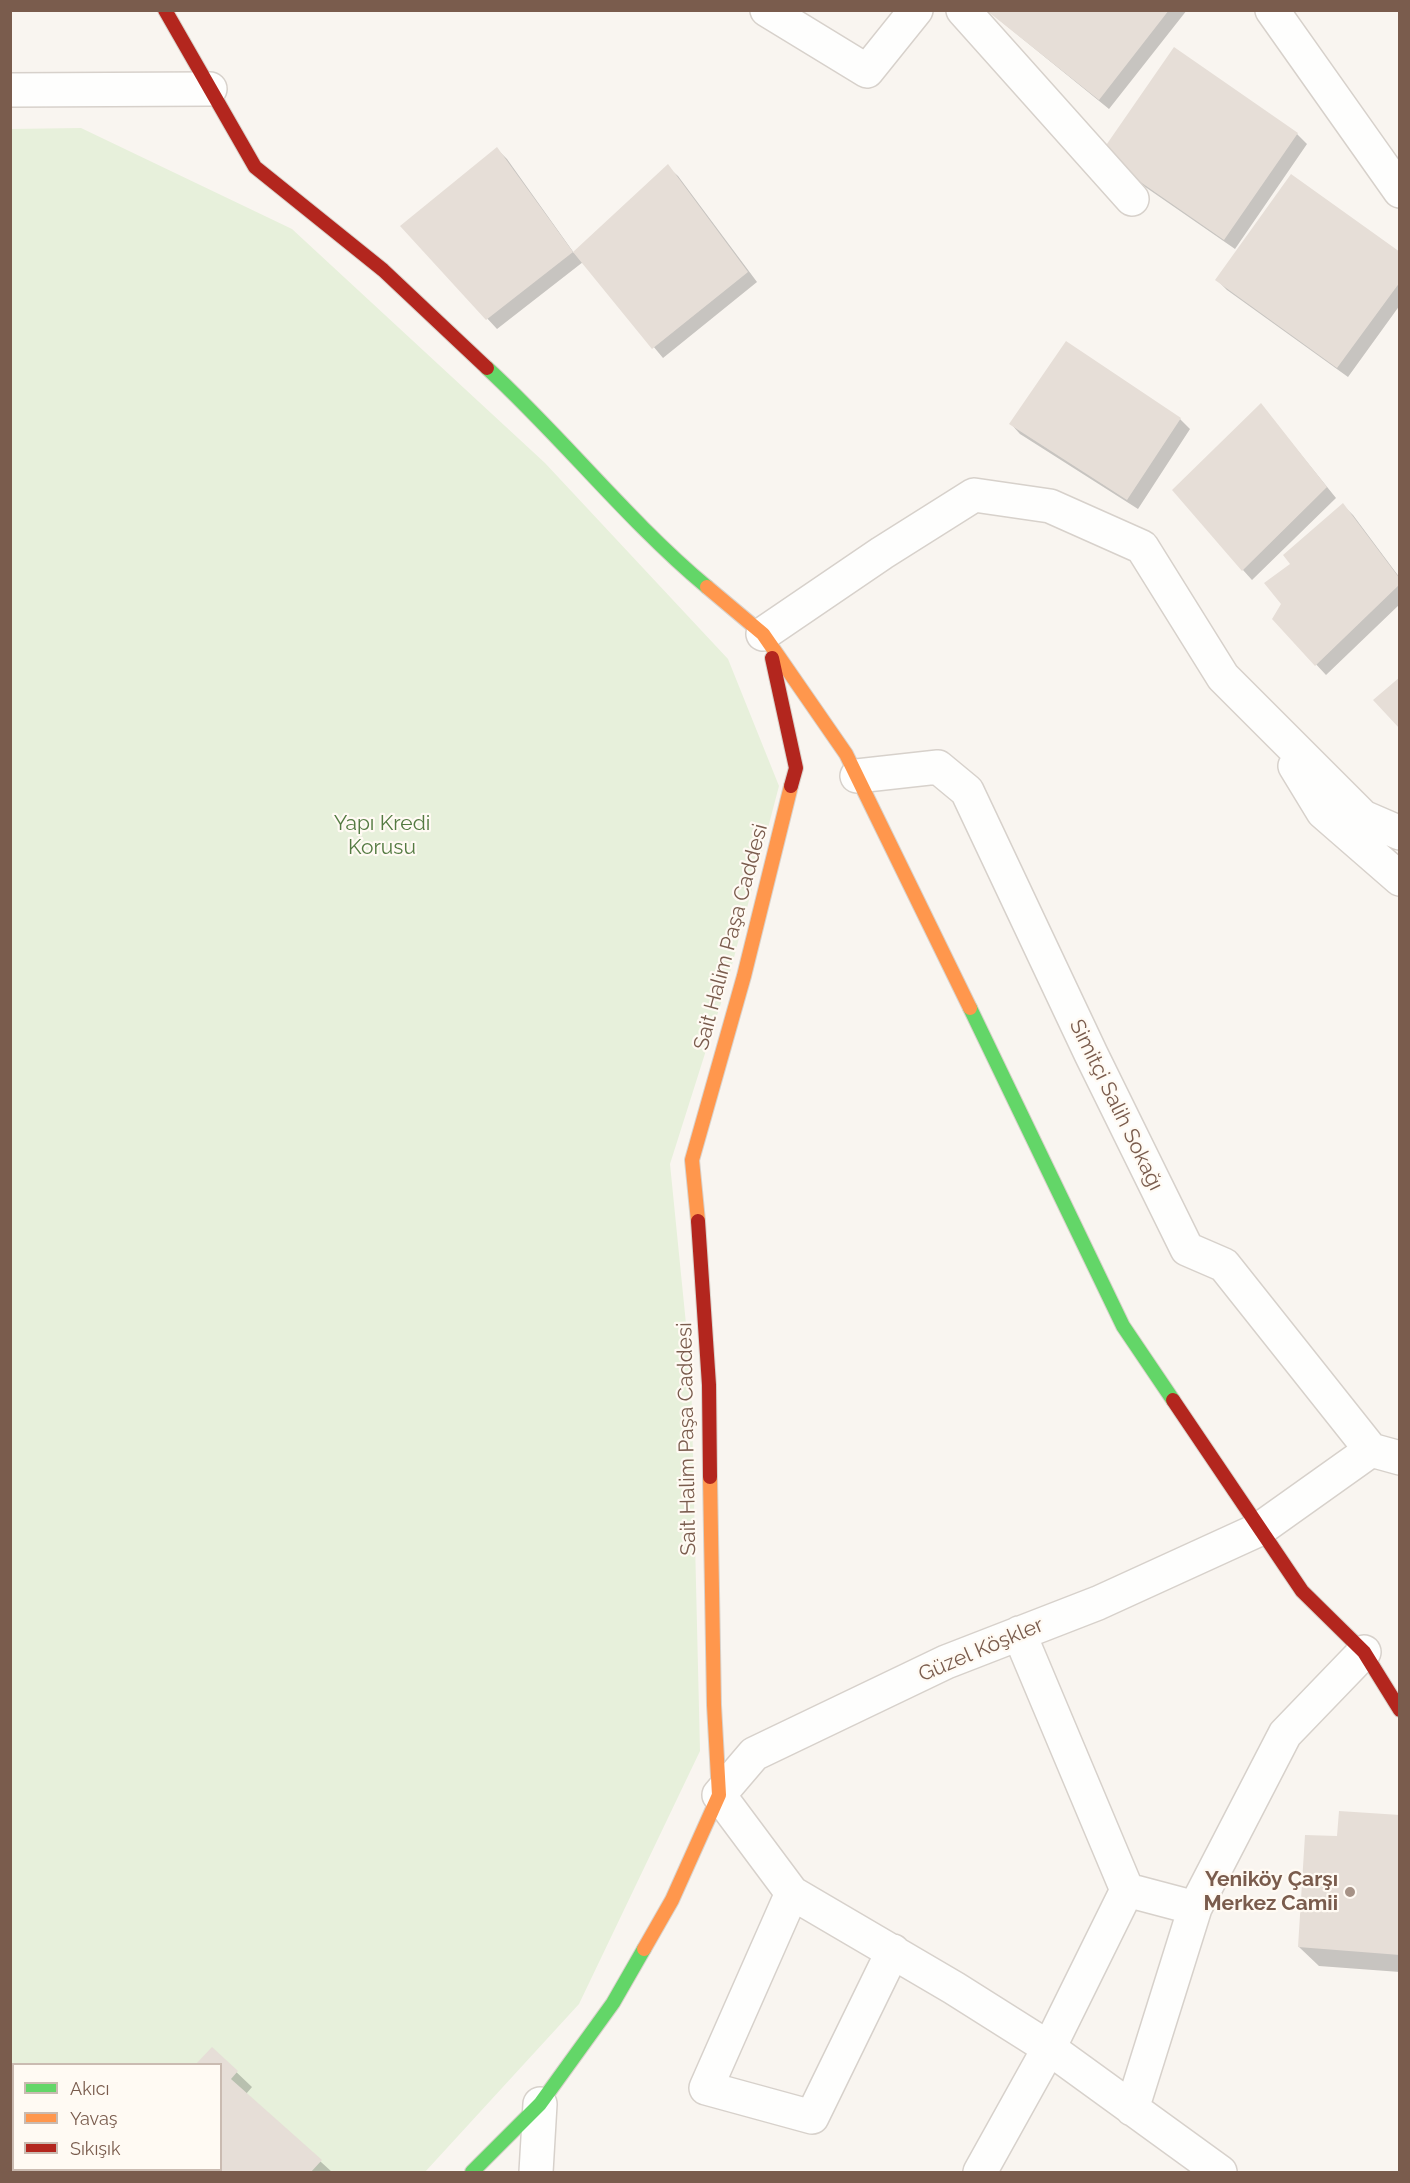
<!DOCTYPE html>
<html>
<head>
<meta charset="utf-8">
<style>
	body { margin:0 }
	#map { position:relative; width:1410px; height:2183px; overflow:hidden; background:#f9f5f0; font-family:Raleway,sans-serif }
	canvas { display:block }
	.frame { position:absolute; inset:0; border:12px solid #7a5c4d; pointer-events:none }
	.legend { position:absolute; left:12px; top:2063px; width:210px; height:108px; box-sizing:border-box; background:#fffaf3; border:2px solid #cabbb1; margin:0; padding:8px 10px; list-style:none; font-size:18px; color:#7a5c4d }
	.legend li { display:flex; align-items:center; gap:12px; height:30px }
	.legend b { width:30px; border:2px solid #cabbb1 }
</style>
</head>
<body>
<div id="map">
<canvas width="1410" height="2183"></canvas>
<div class="frame"></div>
<ul class="legend">
<li><b style="height:8px;background:#63d668"></b>Akıcı</li>
<li><b style="height:8px;background:#ff974d"></b>Yavaş</li>
<li><b style="height:8px;background:#b3261e"></b>Sıkışık</li>
</ul>
</div>
<script>
const c = document.querySelector('canvas').getContext('2d');
c.lineJoin = 'round';
function fill(path, color) {
  c.fillStyle = color;
  c.fill(path, 'evenodd');
}
function stroke(path, color, width, dash) {
  c.strokeStyle = color;
  c.lineWidth = width;
  c.lineCap = dash ? 'butt' : 'round';
  c.setLineDash(dash || []);
  c.stroke(path);
}
function drawText(font, color, halo, rows, align = 'center') {
  c.font = font + ' Raleway,sans-serif';
  c.lineWidth = 4.5;
  c.setLineDash([]);
  c.textBaseline = 'middle';
  c.strokeStyle = halo;
  c.fillStyle = color;
  for (const [text, x, y, turn = 0] of rows) {
    c.save();
    c.translate(x, y);
    c.rotate((+turn || 0) * Math.PI / 180);
    c.textAlign = isNaN(turn) ? turn : align;
    if (halo) c.strokeText(text, 0, 0);
    c.fillText(text, 0, 0);
    c.restore();
  }
}
const green = new Path2D(`
	M81,128L292,229L545,463L728,659L779,786L727,984L670,1164L691,1374L700,1751L579,2004L425,2172H11L10,129ZM14,2064H220V2170H14Z`);
const shadow = new Path2D(`
	M987,10H1187L1109,109Z
	M1175,49L1297,134L1307,144L1235,249L1112,164Z
	M497,149L507,159L574,253L668,167L678,176L757,282L663,358L583,262L497,329L402,226Z
	M1400,254V305L1348,377L1227,290L1217,280Z
	M1261,405L1336,498L1252,580L1243,570Z
	M1180,419L1190,429L1138,509L1020,434L1011,424Z
	M1343,505L1353,515L1400,578V604L1326,675L1274,619L1283,604L1292,564Z
	M1400,1816V1972L1319,1966L1299,1947L1338,1838Z
	M212,2049L252,2087L246,2094L332,2172H222L218,2170H220V2064H198Z`);
const building = new Path2D(`
	M986,10H1169L1099,100Z
	M1174,47L1298,133L1224,240L1100,154Z
	M497,147L573,252L486,320L400,226Z
	M668,164L748,272L652,349L573,252Z
	M1291,174L1400,252V282L1337,368L1215,280Z
	M1066,341L1181,418L1127,500L1009,424Z
	M1261,403L1327,487L1242,571L1172,490Z
	M1343,503L1400,579V584L1315,666L1272,619L1281,604L1264,583L1290,564L1283,555Z
	M1400,677V729L1373,700Z
	M1339,1811L1400,1815V1955L1298,1947L1305,1835L1337,1836Z
	M212,2047L238,2071L231,2079L322,2160L311,2172H221L218,2170H220V2064H196Z`);
const street = new Path2D(`
	M767,10L867,71L916,10
	M963,10L1132,199
	M1272,10L1400,191
	M10,90L210,89
	M763,634L882,553L974,495L1050,506L1142,547L1223,677L1363,817L1400,833
	M1295,766L1323,812L1400,879
	M857,776L938,767L967,791L1091,1054L1187,1249L1224,1265L1371,1450L1400,1458
	M1019,1633L1127,1890
	M792,1893L706,2088L812,2117L893,1951
	M1132,2109L1195,1908
	M536,2172L540,2104
	M980,2172L1049,2048L1127,1890L1195,1908L1285,1734L1364,1652
	M1220,2172L1049,2048L954,1988L792,1893L719,1795L754,1754L946,1662L1098,1603L1260,1529L1371,1450`);
const fast = new Path2D(`
	M487,368C563,438 628,521 707,587
	M970,1008L1123,1326L1173,1400
	M472,2172L540,2104L613,2003L644,1949`);
const slow = new Path2D(`
	M707,587L763,634L846,754L970,1008
	M698,1221L692,1160L744,976L791,786
	M644,1949L672,1900L719,1795L714,1705L710,1477`);
const jam = new Path2D(`
	M165,10L255,167L383,270L487,368
	M772,658L796,768L791,786
	M698,1221L709,1385L710,1477
	M1173,1400L1302,1591L1364,1652L1400,1710`);
const markers = [
	[1350,1892,6,"#a69286"]
];
const parkNames = [
	["Yapı Kredi",382,824],
	["Korusu",382,848]
];
const streetNames = [
	["Sait Halim Paşa Caddesi",731,937,-75],
	["Simitçi Salih Sokağı",1116,1105,64],
	["Sait Halim Paşa Caddesi",687,1439,-91],
	["Güzel Köşkler",981,1650,-23]
];
const poiNames = [
	["Yeniköy Çarşı",1338,1880],
	["Merkez Camii",1338,1904]
];
fill(green, '#e7f0db');
fill(shadow, '#0003');
fill(building, '#e6ded7');
stroke(street, '#d7d1cb', 36);
stroke(fast, '#d9d2cb', 16);
stroke(slow, '#d9d2cb', 16);
stroke(jam, '#d9d2cb', 16);
stroke(street, '#fefefd', 33);
stroke(fast, '#63d668', 14);
stroke(slow, '#ff974d', 14);
stroke(jam, '#b3261e', 14);
for (const [x, y, r, color] of markers) {
  const dot = new Path2D();
  dot.arc(x, y, r, 0, 2 * Math.PI);
  c.fillStyle = color;
  c.fill(dot);
  stroke(dot, '#fffaf3', 2);
}
drawText('21px', '#537a41', '#fffaf3', parkNames);
drawText('21px', '#7a5c4d', '#fffaf3', streetNames);
drawText('bold 21px', '#7a5c4d', '#fffaf3', poiNames, 'right');
</script>
</body>
</html>
